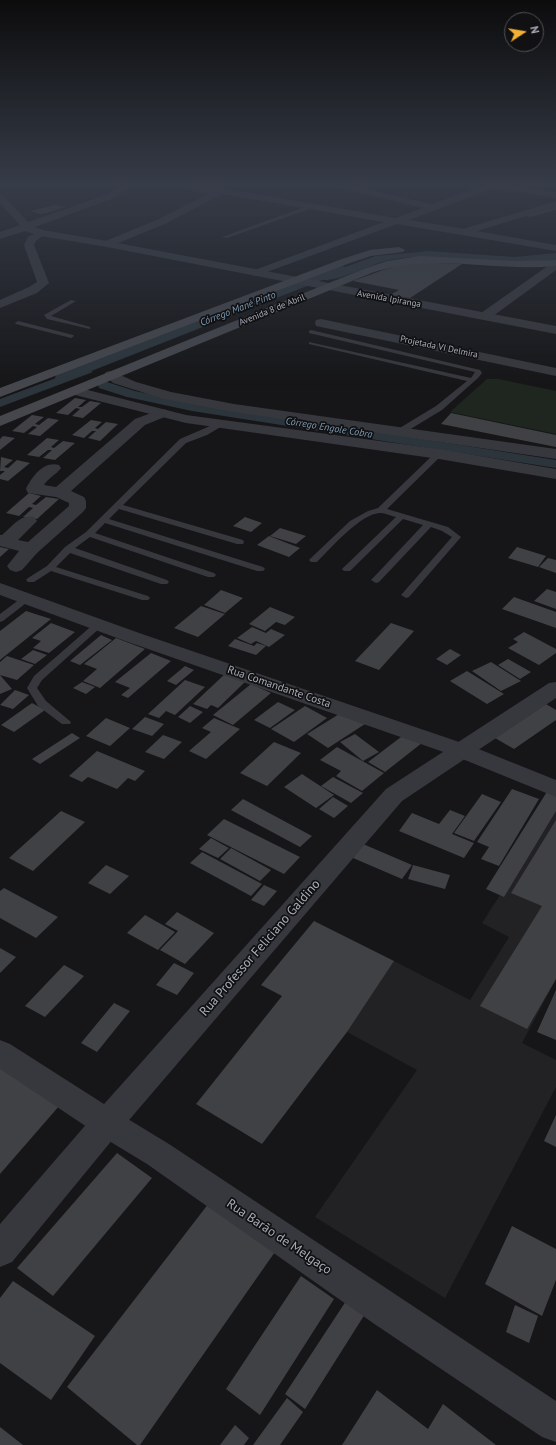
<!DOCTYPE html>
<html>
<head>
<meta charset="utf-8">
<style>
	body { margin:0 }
	#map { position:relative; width:556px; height:1445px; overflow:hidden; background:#161618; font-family:"PT Sans",sans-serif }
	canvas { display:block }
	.north { position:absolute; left:504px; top:12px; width:40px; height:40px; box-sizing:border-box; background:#111113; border:1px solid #4d4f55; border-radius:50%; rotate:78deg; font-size:11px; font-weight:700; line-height:16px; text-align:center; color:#a8adb8 }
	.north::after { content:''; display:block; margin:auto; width:14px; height:18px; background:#f2b134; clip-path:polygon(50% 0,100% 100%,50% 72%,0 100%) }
</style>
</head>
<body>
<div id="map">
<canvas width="556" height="1445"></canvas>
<div class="north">N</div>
</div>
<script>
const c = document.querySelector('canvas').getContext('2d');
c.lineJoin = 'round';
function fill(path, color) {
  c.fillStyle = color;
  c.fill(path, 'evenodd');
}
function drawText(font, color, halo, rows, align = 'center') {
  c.font = font + ' "PT Sans",sans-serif';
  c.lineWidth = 3.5;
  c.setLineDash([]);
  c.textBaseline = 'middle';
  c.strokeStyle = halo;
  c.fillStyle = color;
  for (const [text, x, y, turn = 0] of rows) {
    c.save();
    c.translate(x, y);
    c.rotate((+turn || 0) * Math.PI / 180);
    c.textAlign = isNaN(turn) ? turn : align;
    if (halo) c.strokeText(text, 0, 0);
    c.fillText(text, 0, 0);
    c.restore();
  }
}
const built = new Path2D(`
	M556,808V979L522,1043L556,1060V1087L445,1298L315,1217L417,1070L347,1032L394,961L470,1000L509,937L482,923Z`);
const green = new Path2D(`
	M487,379H498L556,391V434L450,412Z`);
const water = new Path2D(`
	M429,251L515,257L556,253V260C534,262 511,263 489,261C456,260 423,253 389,260C369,264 332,287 314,278L376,256Z
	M83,368L93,372L0,407V399Z`);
const canal = new Path2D(`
	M341,266L345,267L346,269L345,271L66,381H56L55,378L56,375Z
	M104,381L135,391L192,403L556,460V468L192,411L127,397L99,388L98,385L99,382Z`);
const building = new Path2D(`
	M55,205L66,207L47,213L40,214L30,211Z
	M556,206V210L530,217L525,215Z
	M410,262L462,264L410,298L390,295L399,290L353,281L386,269Z
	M75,398L86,400L78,407H82L90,401L101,403L83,418L72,416L80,409L76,408L68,415L56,413Z
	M451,413L556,435V447L441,424Z
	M32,415L44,417L35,424L39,425L48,418L59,420L40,436L28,434L37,427L33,426L24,433L12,431Z
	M91,420L102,422L95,428L98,429L106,422L118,424L100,441L88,438L96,431H92L84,438L72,435Z
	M3,436L15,438L0,450V439Z
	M47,438L59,440L51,447L54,448L63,441L75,443L55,460L43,458L52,450H48L39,457L27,455Z
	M1,457L13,460L4,467L8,468L17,460L30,463L8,481L0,479V475L5,471H0Z
	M29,493L41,496L32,504L36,505L46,497L59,499L37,519L23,517L33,508L29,507L19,516L6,513Z
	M245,517L262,523L251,532L233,526Z
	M280,528L306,536L296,544L270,536Z
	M269,536L300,548L289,557L257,545Z
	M0,547L9,549L0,557Z
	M517,547L546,556L538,567L508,558Z
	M548,558L556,560V573L539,567Z
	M547,589L556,592V609L534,601Z
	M221,590L243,598L225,613L204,605Z
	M514,597L556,612V628L502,609Z
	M201,606L225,614L198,637L174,628Z
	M270,607L295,617L285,625L276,622L265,631L249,624Z
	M26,611L51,619L0,660V631Z
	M51,623L75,632L49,653L33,648L41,641L32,638Z
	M391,623L414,631L379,670L355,661Z
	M252,627L266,633L271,629L285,635L269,647L256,641L251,644L237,638Z
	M524,632L556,649V653L539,665L508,648L518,642L513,639Z
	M101,635L112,640L80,665L70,661Z
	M116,638L145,649L100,688L83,681L97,669L84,664Z
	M235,639L254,646L257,643L266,646L256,655L228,646Z
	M450,649L461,655L447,665L436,659Z
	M33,650L47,655L35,664L21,659Z
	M151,653L171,661L128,698L121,695L130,688L115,682Z
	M7,656L34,665L17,680L0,675V662Z
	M508,659L531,672L520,679L498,665Z
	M491,662L521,681L501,691L472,671Z
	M185,666L194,670L176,685L167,681Z
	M467,671L504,694L487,704L450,681Z
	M226,673L246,681L218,708L211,705L207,709L193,704Z
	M0,675L12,689L0,694Z
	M185,680L205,687L175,715L166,711L159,718L148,714Z
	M82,682L95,687L86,694L73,688Z
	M251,684L271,693L233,725L213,715Z
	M15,690L29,695L13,709L0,705Z
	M278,702L295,710L270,728L254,720Z
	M32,703L45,710L14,732L1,725Z
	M546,704L556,710V720L514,749L495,738Z
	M190,706L203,712L190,723L178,717Z
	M305,706L327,718L294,742L271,729Z
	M344,711L365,724L328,748L307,734Z
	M145,717L164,724L152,736L132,729Z
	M106,718L130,728L110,746L86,736Z
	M214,718L240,729L206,759L189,751L211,732L202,728Z
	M72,733L80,738L40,764L32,759Z
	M355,734L379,752L363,761L340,742Z
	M405,734L422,743L385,772L368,762Z
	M163,735L182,742L164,759L145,752Z
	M274,742L301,753L267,786L240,773Z
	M337,747L384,773L362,791L336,776L341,771L320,760Z
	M97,751L145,771L135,781L128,778L117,789L88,777L82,782L69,776Z
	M302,774L334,795L316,808L284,787Z
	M333,777L363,793L351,803L321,786Z
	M512,789L539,799L499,866L481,859L489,847L477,842Z
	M548,790L556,793V811L504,897L486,889Z
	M482,794L501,802L474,841L454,833Z
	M333,797L348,806L334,818L319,809Z
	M243,799L312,836L300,847L231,810Z
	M450,810L465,816L452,834L474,843L464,858L399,831L412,813L439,824Z
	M61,811L85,822L33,871L9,858Z
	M224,819L300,857L284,874L207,835Z
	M556,820V979L527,1029L480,1006L542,906L511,893Z
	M211,838L229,848L218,858L199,849Z
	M363,844L412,865L402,879L353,858Z
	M231,848L271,870L260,881L220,859Z
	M202,852L262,884L251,896L190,863Z
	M106,865L129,876L110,894L88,883Z
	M413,865L450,875L445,889L408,879Z
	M264,885L277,891L264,906L251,900Z
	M4,888L58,917L36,938L0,918V891Z
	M177,912L214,933L185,964L160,950L178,931L165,924Z
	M145,915L175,932L158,950L127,933Z
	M314,921L394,961L347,1032L262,1144L196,1104L282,996L261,985Z
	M0,948L16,957L0,973Z
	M174,963L194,973L177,995L156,985Z
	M64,965L84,976L45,1017L25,1006Z
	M556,990V1040L537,1032Z
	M114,1003L130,1011L97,1052L81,1043Z
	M0,1068L60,1105L0,1174Z
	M556,1115V1147L544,1141Z
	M117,1153L152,1178L53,1296L17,1268Z
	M209,1203L277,1249L140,1445H137L67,1387Z
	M512,1226L556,1249V1280L542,1316L485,1284Z
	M301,1276L334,1299L260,1415L226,1389Z
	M13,1281L95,1336L51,1400L0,1363V1298Z
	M346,1301L365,1314L305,1409L285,1394Z
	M515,1305L538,1316L529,1343L506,1332Z
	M377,1390L428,1429L443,1404L496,1445H342Z
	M287,1398L303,1412L280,1445H253Z
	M235,1425L249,1438L244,1445H220Z
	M0,1427L23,1445H0Z`);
const service = new Path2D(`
	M310,205L313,207L312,208L227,238L222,237Z
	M71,300L76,301L51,316L90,327V329L47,319L44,315Z
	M18,321L73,335L74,336L71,338L16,324L15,323Z
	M311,330L480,370L482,373L478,378L442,410L404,433H398V429L436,406L467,381L309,344V342L471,378L475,372L309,333V331Z
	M217,423H223L224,425L207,435L186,443L123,505L243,540L244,542L243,544H237L119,509L109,519L263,567L265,569L263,571H257L105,523L95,533L214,573L216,575L214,577H208L90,537L75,548L167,580L169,582L167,584H161L70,553L56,567L148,596L150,598L148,600H142L51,571L34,582H28L26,580L28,578L47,566L65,547L86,532L180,439Z
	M436,452H439L443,454L387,509L448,527L461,537L409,597L406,598L401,595L452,537L442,531L431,527L379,582L376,583L371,580L373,578L423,525L403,519L350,571H344L342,569L344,567L396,517C391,516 385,513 381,513C362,512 330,549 317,562H311L309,560L311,558L350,521L368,511L378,508Z
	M27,595L30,596L32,598L30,600L3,621L0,622V614L24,596Z
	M98,622L101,623L103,625L101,627L42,680L37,688L46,701L71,722L70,724H62L38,706L27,688L34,676L95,623Z`);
const minor = new Path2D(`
	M184,184H192L208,188H221L396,218L423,208L332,186L330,184H345L432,204L488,184H500L499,186L409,220L465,229L466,228L556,201V207L477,231L556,245V251L397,224L256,276L252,275L250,273L252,271L384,222L222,194L167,223L111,246H103L102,244L103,242L159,219L208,194L185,187Z
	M41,230L46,233L36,241L34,245L49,283L37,293L0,308V300L29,287L37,282L24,245L28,237Z
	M556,262V270L489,319H481L479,316L481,313L552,263Z
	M321,319L556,368V376L316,326L315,323L316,320Z
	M162,409L167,410L169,413L167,416L145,425L71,491L84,497L86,501V508L83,512L37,553L22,570L16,572L10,570L7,566L19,551L0,546V535H2C12,527 20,514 34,517L37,521L18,540L28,542L69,506V503L56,497L28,493L26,489C32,477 43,461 59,465L61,468C56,475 48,478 44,485L56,487L135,419Z
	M556,682V698L402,801L118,1133L12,1262L0,1267V1224L96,1113L386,789L549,683Z`);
const tertiary = new Path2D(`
	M126,184H137L114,198L35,227L43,230L107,241L556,326V334L107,247L41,236L25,231L0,239V232L20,225L0,203V194L3,195L28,222L108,194Z
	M483,184H502L556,192V198L487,187L484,186Z
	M111,371L136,382L171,392L234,404L556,449V459L234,412L164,399L113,383L104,375L106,372Z
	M76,387L186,415L439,449L556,469V479L439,459L186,423L71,394L69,391L71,388Z
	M0,583L142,634L471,746L556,780V797L455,756L128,642L0,595Z
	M0,1040L10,1044L118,1113L169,1144L556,1401V1442L542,1437L373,1323L147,1164L96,1133L0,1069Z`);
const secondary = new Path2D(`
	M399,247L405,250L403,252L371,256L350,263L0,397V388L342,259L370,250Z
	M420,256L515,261L556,260V266C494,272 435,253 374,272L0,426V416L366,268L387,261Z`);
const farStreetnames = [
	["Avenida Ipiranga",389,299,10],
	["Avenida 8 de Abril",272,310,-22],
	["Projetada VI Delmira",439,347,12]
];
const farWaternames = [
	["Córrego Mané Pinto",238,309,-21],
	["Córrego Engole Cobra",329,428,9]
];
const streetNames = [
	["Rua Comandante Costa",279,687,19]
];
const nearStreetnames = [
	["Rua Professor Feliciano Galdino",260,948,-49],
	["Rua Barão de Melgaço",279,1237,34]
];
fill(built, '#222225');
fill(green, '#1e261f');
fill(water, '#2c353c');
fill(canal, '#2c353c');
fill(building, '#404145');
fill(service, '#37383d');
fill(minor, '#37383d');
fill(tertiary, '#37383d');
fill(secondary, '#45474d');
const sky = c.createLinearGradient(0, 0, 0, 386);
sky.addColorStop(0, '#0c0c0d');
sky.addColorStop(0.48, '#363c48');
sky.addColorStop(1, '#363c4800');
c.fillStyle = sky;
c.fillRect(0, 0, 556, 386);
drawText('9px', '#a8adb8', '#111113', farStreetnames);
drawText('italic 10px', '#7f9bb3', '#111113', farWaternames);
drawText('11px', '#a8adb8', '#111113', streetNames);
drawText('13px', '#a8adb8', '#111113', nearStreetnames);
</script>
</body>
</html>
